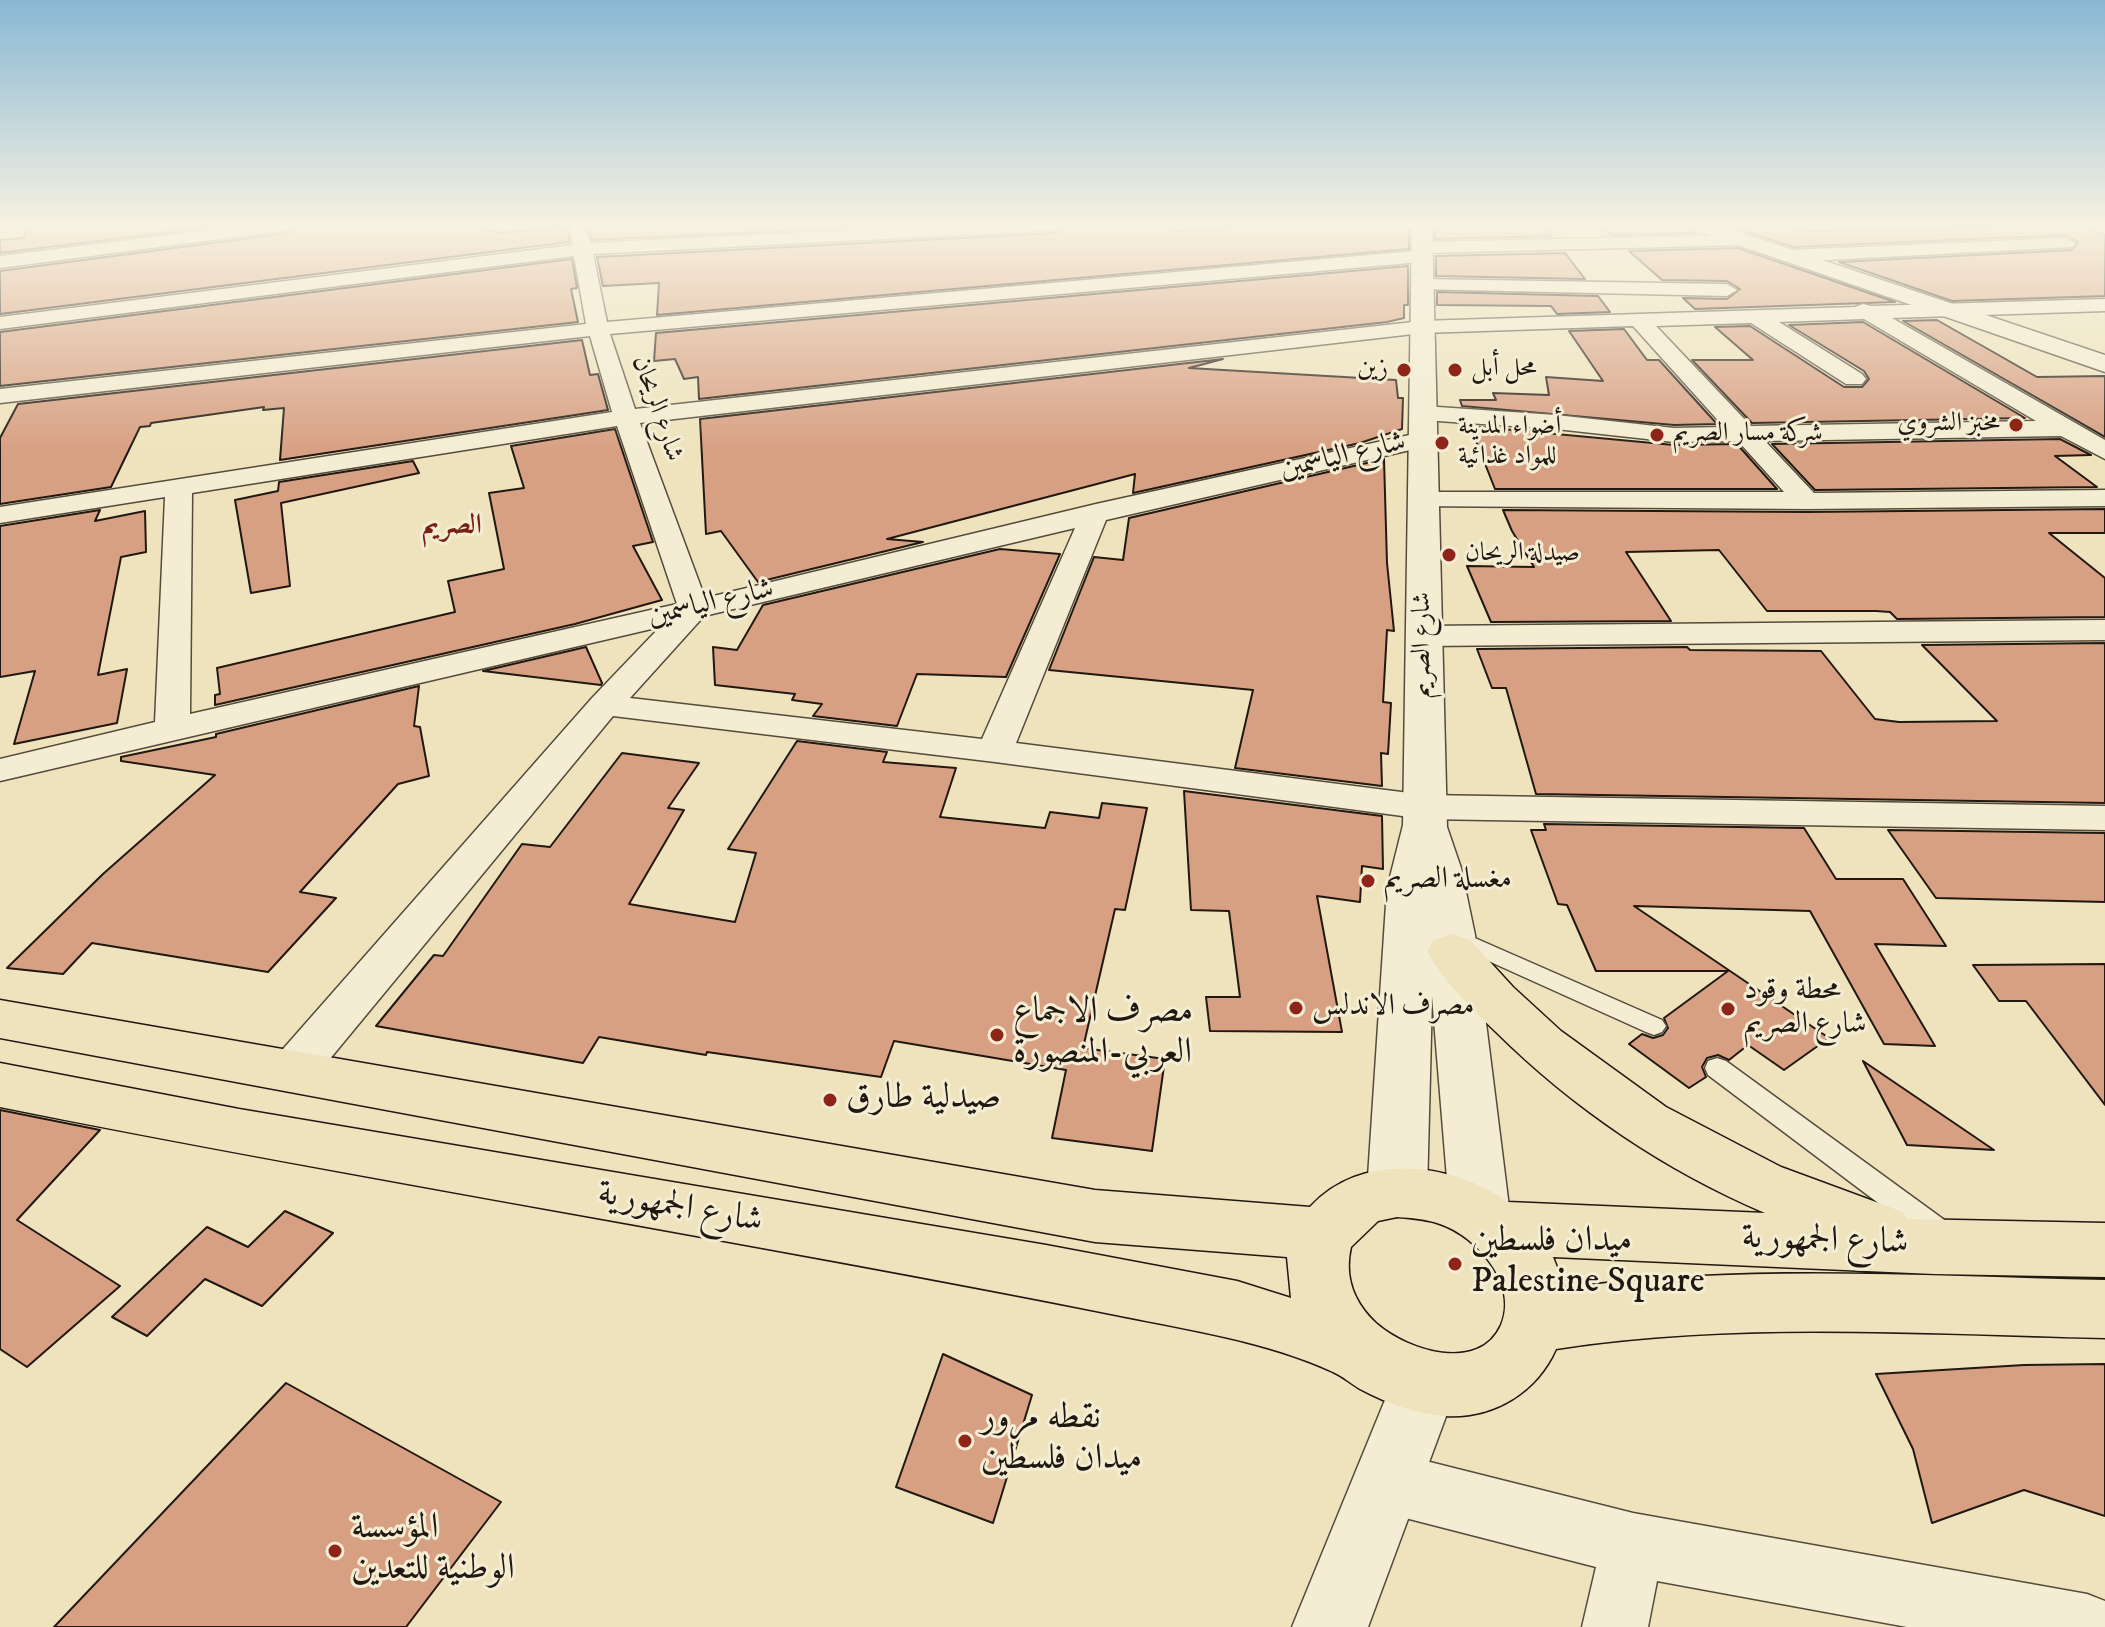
<!DOCTYPE html>
<html>
<head>
<meta charset="utf-8">
<style>
	body { margin:0 }
	canvas { display:block; background:#eee3bc }
</style>
</head>
<body>
<canvas width="2105" height="1627"></canvas>
<script>
const c = document.querySelector('canvas').getContext('2d');
c.lineJoin = 'round';
function fill(path, color) {
  c.fillStyle = color;
  c.fill(path, 'evenodd');
}
function stroke(path, color, width, dash) {
  c.strokeStyle = color;
  c.lineWidth = width;
  c.lineCap = dash ? 'butt' : 'round';
  c.setLineDash(dash || []);
  c.stroke(path);
}
function drawText(font, color, halo, rows, align = 'center') {
  c.font = font + ' "IM FELL DW Pica",Amiri,serif';
  c.lineWidth = 6;
  c.setLineDash([]);
  c.textBaseline = 'middle';
  c.strokeStyle = halo;
  c.fillStyle = color;
  for (const [text, x, y, turn = 0] of rows) {
    c.save();
    c.translate(x, y);
    c.rotate((+turn || 0) * Math.PI / 180);
    c.textAlign = isNaN(turn) ? turn : align;
    if (halo) c.strokeText(text, 0, 0);
    c.fillText(text, 0, 0);
    c.restore();
  }
}
const building = new Path2D(`
	M29,225H229L0,253V240L23,238Z
	M588,225H908L592,240Z
	M1094,225H1173L1176,231L1266,225H1409V249L657,315L659,283L603,286L597,257L1056,233L1067,226Z
	M1543,225L1552,236L1435,239V226Z
	M1599,225H1686L1695,233L1611,235Z
	M1726,225H1786L1807,231L2081,225L2105,235V296L1952,301L1839,262L2072,250L2078,242L2066,235L1793,247Z
	M300,226L485,225L489,231L497,230L499,233L568,226L569,242L0,314V271L288,233Z
	M1738,248L1895,302L1695,309L1683,298L1727,299L1740,289L1727,281L1662,280L1629,251Z
	M1565,253L1585,279L1436,276V256Z
	M572,259L577,288L571,289L578,322L0,386V332Z
	M1408,266V305H1404V318L1387,322L699,399L698,377L684,379L675,359L654,361L656,333Z
	M1437,292L1598,296L1610,312L1557,314L1551,306L1437,305Z
	M1937,320L2037,377L2105,376V437L1903,321Z
	M1863,322L2025,418L1752,423L1692,360H1753L1715,327L1750,326L1844,387H1862L1869,379L1864,371L1789,325Z
	M1624,329L1647,360H1659L1717,424L1674,425L1462,406L1460,400H1496L1493,393L1549,395L1546,377L1603,381L1569,331Z
	M582,340L590,375L598,374L608,410L280,460L284,408L263,410L264,407L151,423L150,426L140,427L111,487L0,504V438L18,404Z
	M1223,359L1189,368L1396,380L1398,398H1403L1402,429L1360,443L1133,493L1135,474L887,539L923,542L758,582L721,531L706,534L700,419Z
	M1470,426L1674,445L1737,444L1777,489H1495Z
	M615,429L653,542L633,546L662,600L575,624L215,705V695L220,694L217,668L455,612L448,581L504,569L489,493L524,488L511,446Z
	M2060,439L2091,455L2055,456L2097,487L1815,490L1772,444Z
	M1384,459L1387,563L1394,631L1387,630L1383,702L1391,703L1388,754L1381,753L1382,786L1235,768L1253,690L1049,670L1094,557L1123,560L1129,518Z
	M413,461L419,473L281,503L290,586L251,593L235,500L278,491L279,482Z
	M2105,509V533H2049L2105,578V617L1897,619L1890,612L1876,611H1767L1719,550L1626,552L1671,621L1491,622L1467,566L1534,567L1512,531L1503,510L1807,512Z
	M100,510L95,521L145,511L146,552L121,557L98,675L127,669L117,723L14,744L35,671L0,677V526Z
	M1000,549L1060,554L1006,677L917,674L897,726L813,716L822,704L792,700L795,694L715,685L713,647L737,650L763,605Z
	M2105,643V803L1536,794L1506,688H1492L1477,649L1687,647L1690,650L1821,651L1875,719L1899,722L1997,721L1922,645Z
	M586,647L602,683L601,685L483,671Z
	M419,686L414,726L420,727L429,776L398,784L300,892L336,898L268,972L92,943L63,974L7,968L103,874L215,775L121,761V757L216,737V734Z
	M797,741L887,752L883,762L956,768L940,817L1045,828L1050,812L1099,818L1102,803L1147,808L1125,910L1115,909L1083,1048L1165,1059L1152,1151L1052,1138L1066,1070L894,1041L881,1077L707,1052L706,1055L599,1037L583,1063L376,1026L434,955L443,956L522,844L550,847L622,753L699,763L668,808L684,810L629,904L735,922L756,853L728,849Z
	M1184,791L1382,816L1383,869L1362,866L1360,902L1317,896L1342,1032L1210,1031L1206,997H1240L1229,911L1191,910Z
	M1544,824L1804,828L1836,879H1903L1946,946L1875,944L1935,1046L1884,1044L1810,911L1634,906L1829,1038L1784,1070L1748,1045L1729,1060L1718,1055L1707,1058L1702,1067L1706,1077L1689,1088L1629,1044L1642,1034L1653,1038L1663,1035L1668,1028L1664,1018L1728,971H1596L1567,905L1558,904L1531,830H1546Z
	M1888,830L2105,833V902L1936,898Z
	M2105,964V1105L2026,1001H1999L1973,965Z
	M1863,1061L1994,1150L1907,1145Z
	M0,1110L100,1130L17,1220L120,1286L27,1367L0,1349Z
	M285,1211L333,1233L262,1306L205,1279L147,1336L112,1317L207,1227L248,1247Z
	M943,1354L1032,1395L993,1523L896,1487Z
	M2105,1364V1516L2024,1490L1932,1523L1913,1449L1876,1374L2024,1365Z
	M286,1383L501,1502L406,1627H54Z`);
const service = new Path2D(`
	M1452,928L1662,1020L1666,1026L1662,1032L1654,1035L1646,1032L1444,941L1441,936L1444,931Z
	M1717,1058L1726,1061L1954,1227L1958,1236L1954,1245L1944,1248L1934,1245L1708,1075L1705,1068L1708,1061Z`);
const minor = new Path2D(`
	M250,225H297L288,230L0,268V256Z
	M571,225H585L590,243L960,225H1065L1056,230L593,254L607,322L1415,251V244L1422,242L1744,235L1753,240L1744,245L1429,253L1428,260L1421,262L610,334L635,409L1422,321L1855,307L1863,304L1871,306L2105,299V311L1892,318L2105,440V459L2061,436L1765,441L1814,493L2105,490V506L1807,509L1413,506L1409,500L1413,494L1423,492H1784L1738,441L1674,442L1556,429L1423,420L1414,418L1411,413L1414,408L1423,406L1556,415L1674,428L1724,427L1633,326L1422,333L640,423L705,598L1096,504L1423,432L1432,435L1436,440L1432,445L1106,520L1016,743L1425,795L2105,806V830L1425,819L995,762L613,716L310,1083L293,1088L276,1083L270,1070L276,1057L592,698L660,627L0,781V759L155,722L165,497L0,523V507L612,412L590,336L0,403V389L586,324L574,256L0,329V317L572,245ZM1864,319L2036,421L1751,426L1656,326L1751,323L1846,384H1862L1866,379L1862,374L1779,322ZM617,426L677,604L190,714L192,493ZM1075,528L982,739L630,698L704,616Z
	M2066,238L2075,243L2072,247L1790,262L1781,256L1790,250Z
	M1422,279L1727,284L1737,290L1727,296L1415,289L1412,285Z
	M2105,620V640L1424,646L1413,643L1408,636L1413,629L1424,626Z
	M1386,1451L1633,1513L2087,1594L2105,1601V1627H1907L1657,1581L1648,1627H1582L1596,1567L1386,1513L1364,1504L1355,1482L1364,1460Z`);
const tertiary = new Path2D(`
	M1412,225H1432L1447,827L1461,868L1475,935L1510,1215L1501,1233L1480,1241L1459,1233L1450,1215L1432,996L1427,1192L1418,1210L1397,1217L1376,1210L1367,1192L1387,889L1403,825Z
	M1689,225H1718L2105,355V372L1692,229Z
	M1425,1352L1449,1361L1458,1384L1368,1627H1292L1401,1361Z`);
const primary = new Path2D(`
	M1452,934L1470,940L1513,987L1561,1031L1666,1107L1781,1167L1903,1212L1907,1219L2105,1223V1277L1934,1274L1553,1257L1565,1288C1743,1264 1925,1276 2105,1280V1338C1922,1334 1737,1321 1556,1349C1537,1392 1494,1419 1445,1416C1416,1414 1386,1403 1360,1389C1351,1384 1343,1376 1333,1372C1269,1342 1190,1330 1121,1316C748,1241 373,1182 0,1107V1063L239,1109L1046,1245L1237,1281L1291,1298L1287,1257L1095,1242L0,1038V1000L1095,1190L1310,1207C1361,1151 1451,1162 1508,1202L1765,1213C1664,1170 1573,1108 1495,1031C1471,1008 1444,981 1427,952L1434,940ZM1397,1217C1411,1218 1426,1219 1440,1224C1476,1236 1519,1284 1501,1325C1479,1374 1407,1350 1377,1324C1354,1303 1344,1277 1351,1247L1378,1221Z`);
const markers = [
	[1404,370,8,"#8f2418"],
	[1455,370,8,"#8f2418"],
	[2016,425,8,"#8f2418"],
	[1657,435,8,"#8f2418"],
	[1442,443,8,"#8f2418"],
	[1449,555,8,"#8f2418"],
	[1368,881,8,"#8f2418"],
	[1296,1008,8,"#8f2418"],
	[1728,1009,8,"#8f2418"],
	[997,1035,8,"#8f2418"],
	[830,1100,8,"#8f2418"],
	[1455,1264,8,"#8f2418"],
	[965,1441,8,"#8f2418"],
	[335,1551,8,"#8f2418"]
];
const farPoinames = [
	["زين",1388,370,"right"],
	["محل أبل",1471,370],
	["مخبز الشروي",2000,425,"right"],
	["أضواء المدينة",1458,428],
	["للمواد غذائية",1458,458],
	["شركة مسار الصريم",1673,435],
	["صيدلة الريحان",1465,555]
];
const farStreetnames = [
	["شارع الريحان",656,409,71],
	["شارع الصريم",1424,645,-90]
];
const farQuarternames = [
	["الصريم",452,527]
];
const streetNames = [
	["شارع الياسمين",1343,457,-13],
	["شارع الياسمين",711,604,-13]
];
const poiNames = [
	["مغسلة الصريم",1384,881],
	["محطة وقود",1744,992],
	["شارع الصريم",1744,1026],
	["مصرف الاندلس",1312,1008]
];
const nearPoinames = [
	["مصرف الاجماع",1013,1014],
	["العربي-المنصورة",1013,1055],
	["صيدلية طارق",846,1100],
	["ميدان فلسطين",1471,1243],
	["Palestine Square",1471,1284],
	["نقطه مرور",981,1420],
	["ميدان فلسطين",981,1461],
	["المؤسسة",351,1530],
	["الوطنية للتعدين",351,1571]
];
const nearStreetnames = [
	["شارع الجمهورية",680,1209,10],
	["شارع الجمهورية",1825,1242,2]
];
fill(building, '#d7a083');
stroke(building, '#211811', 2);
stroke(service, '#544b3c', 3);
stroke(minor, '#544b3c', 3);
stroke(tertiary, '#544b3c', 3);
stroke(primary, '#211811', 3);
fill(service, '#f4edd3');
fill(minor, '#f4edd3');
fill(tertiary, '#f4edd3');
fill(primary, '#eee3bc');
const sky = c.createLinearGradient(0, 0, 0, 452);
sky.addColorStop(0, '#89b8d4');
sky.addColorStop(0.5, '#f7f2e1');
sky.addColorStop(1, '#f7f2e100');
c.fillStyle = sky;
c.fillRect(0, 0, 2105, 452);
for (const [x, y, r, color] of markers) {
  const dot = new Path2D();
  dot.arc(x, y, r, 0, 2 * Math.PI);
  c.fillStyle = color;
  c.fill(dot);
  stroke(dot, '#f4edd3', 3);
}
drawText('26px', '#211811', '#f4edd3', farPoinames, 'left');
drawText('26px', '#211811', '#f4edd3', farStreetnames);
drawText('bold 28px', '#7a1f14', '#f4edd3', farQuarternames);
drawText('30px', '#211811', '#f4edd3', streetNames);
drawText('30px', '#211811', '#f4edd3', poiNames, 'left');
drawText('36px', '#211811', '#f4edd3', nearPoinames, 'left');
drawText('36px', '#211811', '#f4edd3', nearStreetnames);
</script>
</body>
</html>
